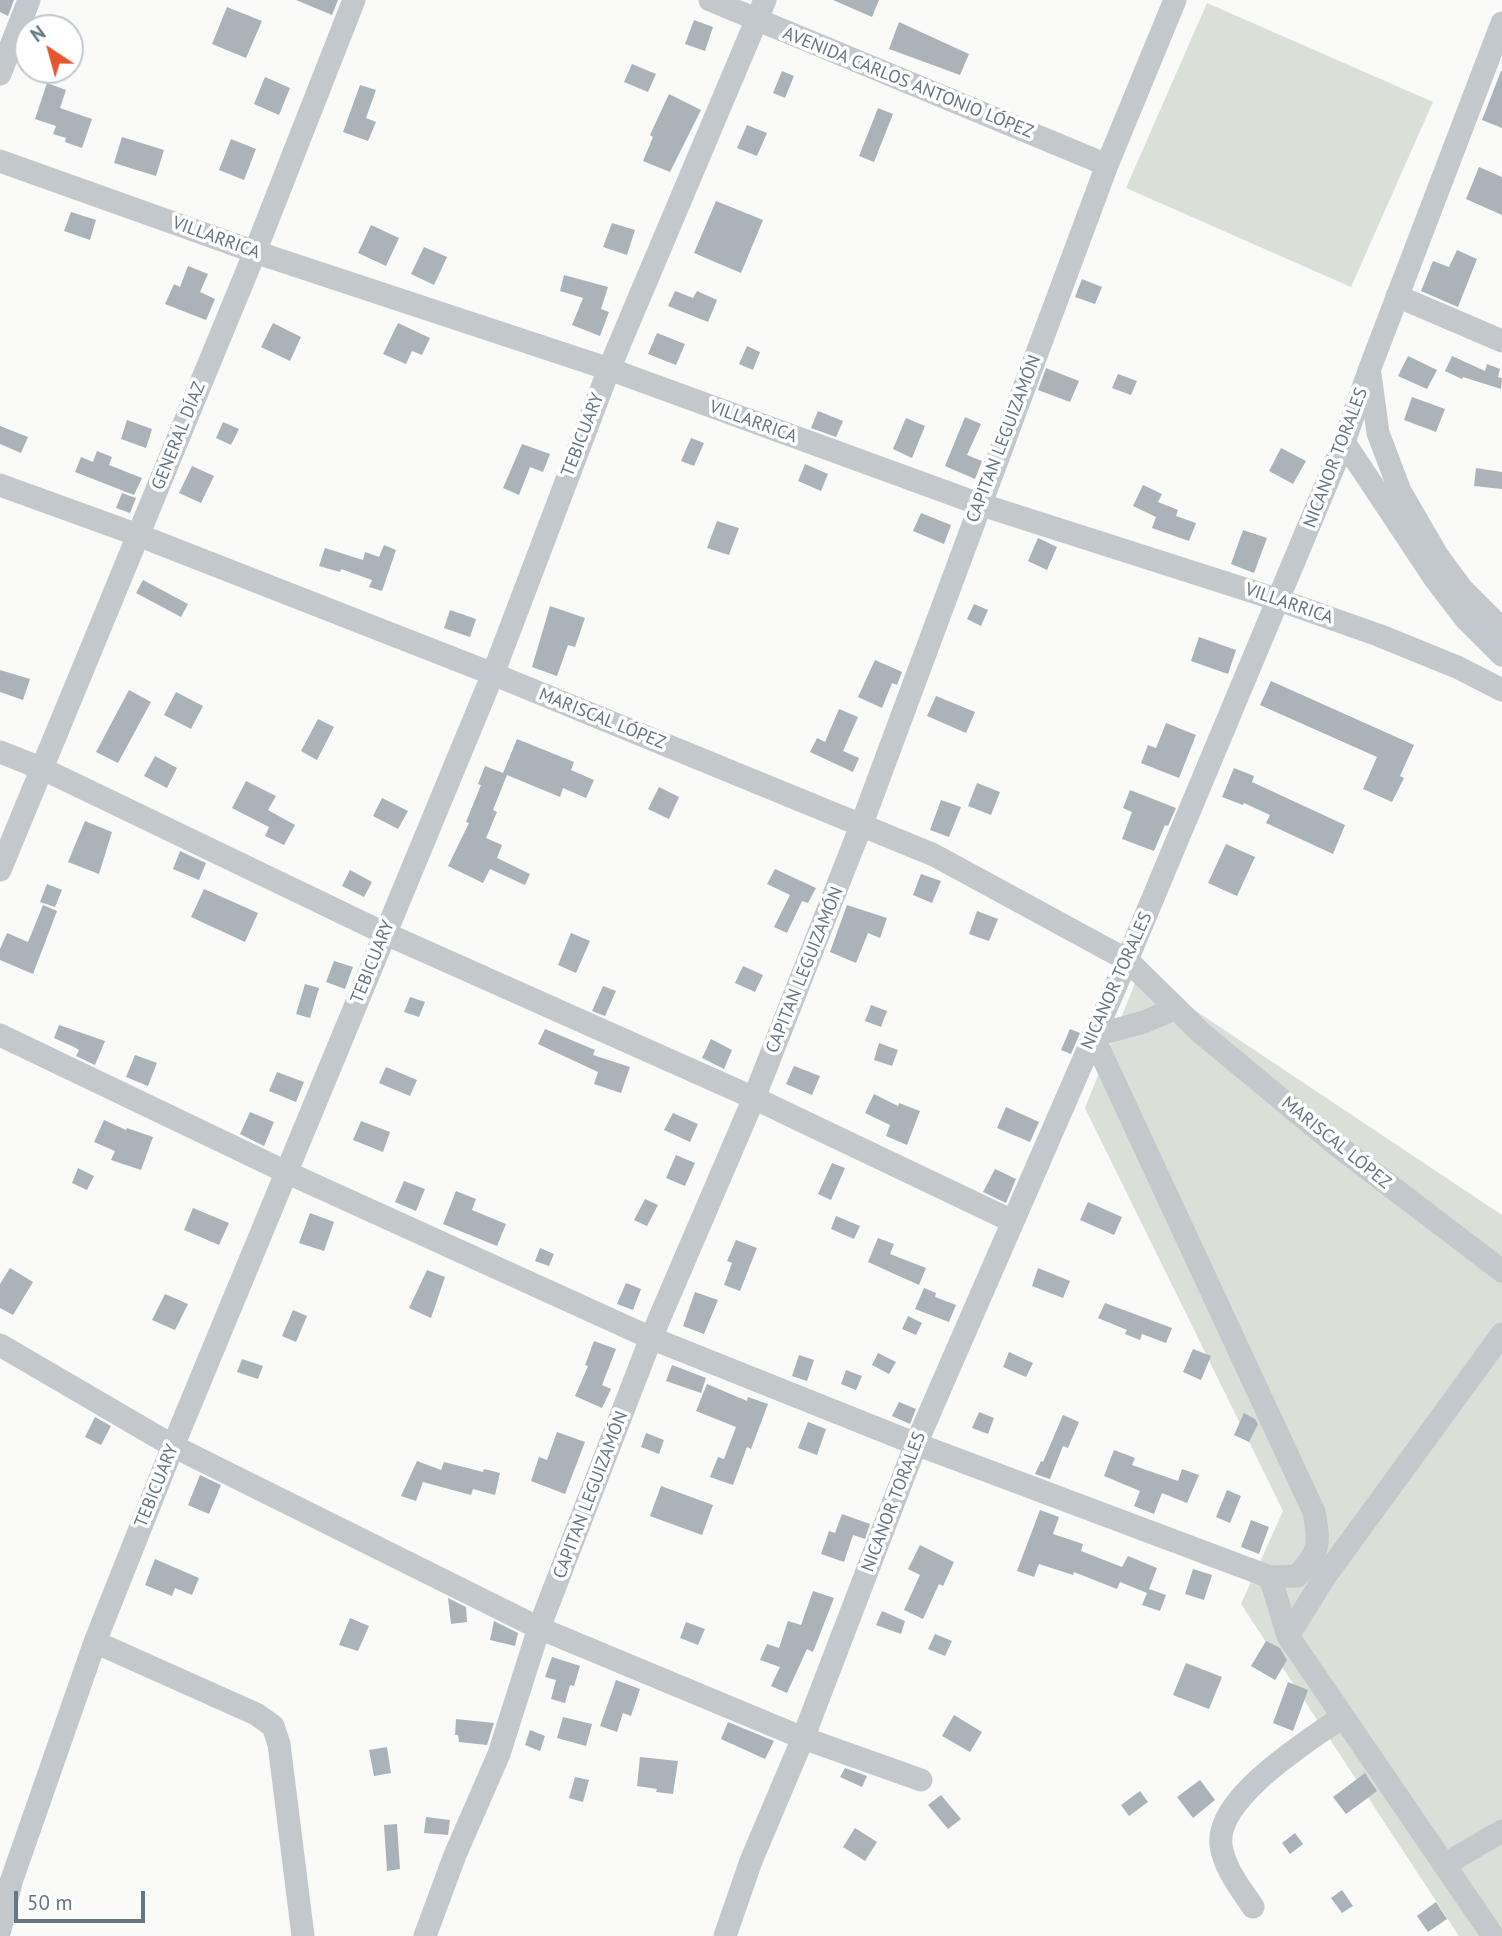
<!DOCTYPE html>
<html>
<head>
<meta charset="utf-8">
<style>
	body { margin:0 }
	#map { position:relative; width:1502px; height:1936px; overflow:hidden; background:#fafaf8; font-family:"PT Sans",sans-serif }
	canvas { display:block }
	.north { position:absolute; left:14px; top:14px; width:70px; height:70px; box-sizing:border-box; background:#fff; border:2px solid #c1c8cd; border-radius:50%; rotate:324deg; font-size:19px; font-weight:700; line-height:28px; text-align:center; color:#657683 }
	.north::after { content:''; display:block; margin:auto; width:24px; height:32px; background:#e4572e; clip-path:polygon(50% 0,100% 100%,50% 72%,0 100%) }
	.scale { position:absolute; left:14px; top:1891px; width:131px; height:32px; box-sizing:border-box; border:4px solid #657683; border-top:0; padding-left:9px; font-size:21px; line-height:24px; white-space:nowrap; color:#657683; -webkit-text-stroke:5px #fff; paint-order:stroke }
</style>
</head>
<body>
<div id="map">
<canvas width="1502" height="1936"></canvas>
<div class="north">N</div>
<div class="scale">50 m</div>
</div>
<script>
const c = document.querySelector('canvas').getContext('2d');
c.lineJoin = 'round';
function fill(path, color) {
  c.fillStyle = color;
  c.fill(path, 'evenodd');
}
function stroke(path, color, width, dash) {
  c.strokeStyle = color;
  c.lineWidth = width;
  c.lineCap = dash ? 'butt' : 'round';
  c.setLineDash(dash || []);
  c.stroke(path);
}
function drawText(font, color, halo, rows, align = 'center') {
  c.font = font + ' "PT Sans",sans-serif';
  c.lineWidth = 7;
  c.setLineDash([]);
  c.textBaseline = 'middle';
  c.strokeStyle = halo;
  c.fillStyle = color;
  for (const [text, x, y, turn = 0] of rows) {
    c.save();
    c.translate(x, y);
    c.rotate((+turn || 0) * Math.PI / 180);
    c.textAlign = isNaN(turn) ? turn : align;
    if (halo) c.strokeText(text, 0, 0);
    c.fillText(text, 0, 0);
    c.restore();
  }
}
const green = new Path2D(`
	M1207,3L1433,102L1351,287L1126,188Z
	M1139,973L1502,1215V1936H1459L1241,1604L1283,1511L1085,1108Z`);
const building = new Path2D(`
	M0,0H14L8,16L0,12Z
	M296,0H338L332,15Z
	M833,0H879L872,17Z
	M227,7L262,21L246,58L212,44Z
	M694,20L713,27L705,51L685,44Z
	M899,22L969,54L960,75L889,49Z
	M632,64L656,74L648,92L624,82Z
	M782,71L794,76L785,98L773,93Z
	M1501,71H1502V128L1482,120Z
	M265,77L290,88L279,115L254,104Z
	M47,83L66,90L60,108L92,119L82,148L65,142L66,138L53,134L56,126L35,119Z
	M360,85L376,90L366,118L376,122L368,141L343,132Z
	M669,94L701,110L670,172L643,161L653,137L650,135Z
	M878,108L893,114L874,162L859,156Z
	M747,125L767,133L757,156L737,148Z
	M122,137L164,150L156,176L114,163Z
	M231,139L256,149L244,180L219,170Z
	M1479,167L1502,177V215L1466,199Z
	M716,201L763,220L741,273L694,253Z
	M71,212L96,220L90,240L64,231Z
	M612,223L635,230L627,255L603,247Z
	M371,225L399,238L386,266L358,253Z
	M424,247L447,257L434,285L411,274Z
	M1457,250L1477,259L1458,307L1421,291L1433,261L1449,267Z
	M188,266L208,274L200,292L215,299L206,320L165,304L174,284L180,287Z
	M564,275L608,287L601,309L609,312L600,336L572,325L583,298L560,291Z
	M1082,279L1102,287L1095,304L1075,297Z
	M675,291L693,298L697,291L717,300L708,322L668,306Z
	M273,323L301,337L290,361L261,347Z
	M398,323L430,338L422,355L412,351L406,364L383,354Z
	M657,333L685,344L676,365L648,354Z
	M747,346L760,352L753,370L739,364Z
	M1408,356L1437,370L1427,389L1398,376Z
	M1452,356L1485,371L1487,364L1500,369L1498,377L1502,378L1501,389L1463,377L1462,379L1445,371Z
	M1046,368L1079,381L1070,402L1038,390Z
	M1118,374L1137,381L1131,395L1112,388Z
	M1412,397L1445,409L1436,432L1404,420Z
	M818,411L843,421L836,437L811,428Z
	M965,417L981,424L967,455L982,461L975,479L945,466Z
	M906,418L925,426L912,458L893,449Z
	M127,420L152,429L146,448L121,439Z
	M223,422L239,429L231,445L216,438Z
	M0,426L28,437L21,453L0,444Z
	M691,438L704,443L694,466L681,461Z
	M522,444L550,454L543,472L530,467L519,495L503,488Z
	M1281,448L1306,461L1293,484L1269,471Z
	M97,451L112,457L109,465L142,478L134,495L75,472L81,457L93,462Z
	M805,464L828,474L821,491L798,481Z
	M192,466L214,476L201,503L179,493Z
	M1476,468L1502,472V489L1474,486Z
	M1143,485L1162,494L1158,502L1178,510L1176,516L1196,523L1189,541L1152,528L1156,517L1133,506Z
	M122,493L136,498L130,513L116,508Z
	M921,513L951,525L944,544L913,531Z
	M717,521L739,528L729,555L707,548Z
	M1243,530L1267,538L1254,573L1231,564Z
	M1038,538L1057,547L1047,570L1028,561Z
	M384,545L396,550L382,591L369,587L372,580L341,569L340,572L319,566L325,548L363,560L365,552L379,557Z
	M143,580L188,604L181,617L136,593Z
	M974,604L988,610L981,626L967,619Z
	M550,606L585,618L575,647L568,645L557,676L532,667Z
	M450,610L476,619L470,637L444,628Z
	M1199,637L1236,650L1228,674L1191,661Z
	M875,660L902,672L897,685L892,683L882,708L858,697Z
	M0,670L30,679L23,700L0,692Z
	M1271,681L1414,745L1400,776L1404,778L1392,802L1363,789L1377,757L1260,705Z
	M129,690L151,702L118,763L96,752Z
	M176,692L203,706L191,729L164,715Z
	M936,696L975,712L966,733L927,716Z
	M839,709L858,717L843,751L859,758L853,772L810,752L817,738L825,742Z
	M318,719L334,727L317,760L301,751Z
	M1166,723L1196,735L1179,778L1141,763L1148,745L1156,748Z
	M517,739L574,762L571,770L594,780L586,798L563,788L560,797L507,775L493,810L497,812L486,838L502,845L497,858L530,874L525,885L490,869L483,883L448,866L469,823L466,822L481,785L478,784L485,766L503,773Z
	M155,756L177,768L167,788L144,776Z
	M1234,768L1254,776L1252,782L1345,825L1333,854L1266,823L1270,815L1244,803L1243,805L1222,797Z
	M246,781L276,796L268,810L295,825L284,845L265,836L269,827L232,808Z
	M977,783L1000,792L991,815L968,806Z
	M659,787L679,797L669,819L648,809Z
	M1130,790L1176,808L1168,826L1165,825L1154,851L1122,839L1132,812L1123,808Z
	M382,798L408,811L398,829L373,816Z
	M941,800L961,807L949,837L930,830Z
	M85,821L112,832L99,874L68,862Z
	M1226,844L1255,857L1237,896L1208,883Z
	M180,851L206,863L199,880L173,869Z
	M775,869L816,888L808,903L802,901L787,933L774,927L790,895L767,884Z
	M350,870L372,882L364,897L342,886Z
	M921,874L941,881L932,903L913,895Z
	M47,884L62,890L55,907L40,902Z
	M204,889L258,913L245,942L191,917Z
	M43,905L57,911L33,974L0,960V949L7,933L28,942Z
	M847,905L887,918L880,938L868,933L856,963L830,952Z
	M977,911L998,919L989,941L969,934Z
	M571,933L590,941L576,973L558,965Z
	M334,961L353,967L345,989L326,982Z
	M743,966L763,975L755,992L735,983Z
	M305,984L319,988L310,1018L296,1014Z
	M603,986L616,991L605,1016L592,1011Z
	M410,997L425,1002L419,1017L404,1012Z
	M871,1005L887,1011L881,1027L865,1021Z
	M59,1025L105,1041L95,1065L76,1056L79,1050L74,1047L54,1038Z
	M545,1029L595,1050L593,1055L630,1067L621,1093L594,1084L598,1072L538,1044Z
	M1070,1029L1080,1033L1071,1054L1061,1050Z
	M711,1039L732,1050L724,1069L702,1058Z
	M879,1043L898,1050L892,1066L874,1060Z
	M135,1055L157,1063L148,1086L126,1077Z
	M794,1066L820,1076L812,1095L786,1084Z
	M386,1067L417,1080L410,1096L379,1083Z
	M277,1072L304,1082L296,1102L269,1091Z
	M874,1094L898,1106L899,1103L920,1111L907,1145L886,1136L890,1125L865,1113Z
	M1006,1107L1039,1122L1030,1142L997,1128Z
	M250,1112L274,1122L264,1146L240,1134Z
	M673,1113L698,1124L690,1142L664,1130Z
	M104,1120L126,1130L127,1128L153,1137L141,1170L111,1160L115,1151L94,1142Z
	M361,1121L390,1132L383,1152L353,1140Z
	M676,1155L695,1163L685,1186L666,1178Z
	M832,1163L845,1168L831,1200L818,1194Z
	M78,1168L94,1176L87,1190L72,1183Z
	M995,1169L1016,1179L1006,1203L983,1192Z
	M404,1181L425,1189L416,1211L395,1202Z
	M456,1191L476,1199L472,1210L506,1224L497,1246L443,1224Z
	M645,1199L658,1205L647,1226L634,1220Z
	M1088,1202L1122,1217L1114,1235L1080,1220Z
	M193,1208L229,1223L219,1245L184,1230Z
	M310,1213L334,1222L324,1251L299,1243Z
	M836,1216L860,1226L854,1239L831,1229Z
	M878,1238L894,1244L890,1254L926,1268L919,1285L868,1262Z
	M736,1240L757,1248L740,1291L724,1285L732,1263L727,1261Z
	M540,1248L554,1254L549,1266L535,1261Z
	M10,1268L33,1282L13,1315L0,1308V1284Z
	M1038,1268L1070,1281L1063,1298L1032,1286Z
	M427,1270L445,1277L431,1318L409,1308Z
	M626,1283L641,1289L633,1310L617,1304Z
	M924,1288L936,1293L935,1297L956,1305L949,1322L915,1309Z
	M695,1292L718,1300L704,1334L683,1326Z
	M165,1294L188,1304L175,1330L152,1320Z
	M1105,1303L1172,1328L1166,1343L1142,1334L1140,1340L1125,1334L1127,1330L1098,1318Z
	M293,1310L307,1316L296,1342L282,1336Z
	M908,1316L922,1323L916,1335L902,1329Z
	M594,1341L616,1349L602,1385L611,1389L602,1408L575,1396L588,1366L585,1365Z
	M1193,1349L1211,1356L1201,1380L1183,1372Z
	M1009,1352L1033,1363L1026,1377L1003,1367Z
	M878,1353L896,1362L889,1374L872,1365Z
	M799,1355L814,1360L807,1381L792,1376Z
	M242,1359L263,1366L258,1379L237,1372Z
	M672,1365L706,1378L701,1393L666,1381Z
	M846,1370L862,1376L856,1390L841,1384Z
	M707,1384L747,1401L748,1397L768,1404L751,1449L747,1447L733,1485L710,1477L718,1457L724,1459L736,1427L696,1411Z
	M899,1402L916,1409L910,1424L892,1416Z
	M979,1412L994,1418L988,1434L972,1428Z
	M1244,1413L1255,1419L1258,1424L1249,1442L1234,1435Z
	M1063,1415L1079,1422L1068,1448L1063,1446L1050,1479L1035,1474L1041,1461L1043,1462Z
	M95,1417L111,1426L101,1445L85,1437Z
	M808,1422L826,1429L817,1455L798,1448Z
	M557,1432L585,1442L565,1494L531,1481L539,1457L547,1460Z
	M646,1433L664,1440L659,1454L641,1447Z
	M1114,1450L1135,1458L1132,1465L1178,1481L1182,1469L1199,1475L1187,1503L1162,1493L1154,1514L1134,1506L1140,1491L1104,1476Z
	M417,1461L441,1470L444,1462L483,1472L484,1469L500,1473L495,1495L473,1489L471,1495L423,1482L416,1501L401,1496Z
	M200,1475L221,1485L209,1514L188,1505Z
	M661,1486L713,1505L702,1535L650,1516Z
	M1227,1490L1241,1496L1230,1523L1216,1517Z
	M1040,1510L1059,1517L1053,1534L1083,1544L1081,1551L1122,1567L1128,1556L1157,1568L1149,1589L1166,1595L1160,1611L1142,1605L1147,1593L1120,1582L1117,1589L1074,1572L1073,1575L1039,1564L1034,1577L1017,1571Z
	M842,1514L870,1524L865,1539L853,1535L844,1562L821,1554L829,1531L835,1533Z
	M1251,1520L1269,1527L1259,1554L1241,1547Z
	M920,1545L954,1562L943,1586L939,1584L923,1619L904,1610L920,1575L908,1569Z
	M155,1559L199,1578L192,1595L175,1588L172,1596L145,1585Z
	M1193,1569L1212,1575L1204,1600L1185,1594Z
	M813,1591L834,1598L813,1652L807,1649L787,1693L771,1686L780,1667L760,1660L767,1644L779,1648L788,1621L801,1625Z
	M448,1598L466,1607L467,1622L451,1624Z
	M882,1611L905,1621L901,1634L876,1625Z
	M350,1618L369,1626L358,1651L339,1645Z
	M494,1621L518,1633L515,1646L490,1640Z
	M686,1622L705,1629L698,1645L680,1638Z
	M935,1634L952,1641L945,1656L928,1649Z
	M1266,1641L1280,1648L1287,1660L1275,1680L1251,1666Z
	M552,1657L580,1666L574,1686L570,1685L565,1703L551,1699L556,1680L545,1677Z
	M1186,1663L1222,1677L1209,1709L1173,1695Z
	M616,1680L640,1689L631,1716L623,1713L617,1732L600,1726Z
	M1288,1682L1308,1690L1293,1731L1273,1723Z
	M954,1715L982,1732L970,1752L942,1736Z
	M563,1717L592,1724L586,1746L557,1738Z
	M456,1719L494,1723L487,1745L459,1742L458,1735H455Z
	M728,1722L774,1741L765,1759L721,1739Z
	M530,1730L545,1736L540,1751L525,1745Z
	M387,1747L391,1773L374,1776L369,1750Z
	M640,1757L678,1761L673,1794L656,1792L657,1789L637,1786Z
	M845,1768L867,1776L862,1787L840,1777Z
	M1365,1773L1377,1791L1346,1814L1333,1797Z
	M575,1777L589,1780L583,1802L569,1798Z
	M1200,1780L1215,1800L1193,1818L1177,1797Z
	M1140,1791L1148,1802L1129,1816L1121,1805Z
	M941,1795L961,1819L948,1829L928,1805Z
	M426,1817L450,1820L448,1835L424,1833Z
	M397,1824L400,1869L387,1871L384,1825Z
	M855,1828L877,1842L865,1861L843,1847Z
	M1295,1833L1303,1844L1290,1854L1282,1843Z
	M1342,1890L1353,1906L1342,1913L1331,1898Z
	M1436,1902L1447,1919L1428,1932L1417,1916Z`);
const minor = new Path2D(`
	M710,0L1107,165
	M0,74L29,0
	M0,161L255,252L609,369L979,504L1279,600L1378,635L1457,667L1502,690
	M1397,296L1502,341
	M1370,374L1378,433L1400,491L1437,555L1462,589L1502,629
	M1344,442L1435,579L1465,618L1502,655
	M0,485L138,535L493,674L934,855L1127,960L1176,1008
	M0,752L43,769L384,933L754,1098L1012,1221
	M0,870L255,252L354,0
	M0,1035L288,1173L651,1338L916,1444L1270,1577L1297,1576C1320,1552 1320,1544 1314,1512L1093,1036L1144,1022L1176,1008L1200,1032L1334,1143L1502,1271
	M0,1345L173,1446L539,1628L803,1738L921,1780
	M1270,1577L1288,1636L1493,1936
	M1288,1636L1326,1575L1502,1334
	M95,1642L256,1714L273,1726L279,1744L303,1936
	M1444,1865L1502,1831
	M1253,1907C1241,1889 1224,1868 1221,1845C1215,1798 1308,1741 1342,1717
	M0,1930L11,1882L95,1642L173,1446L493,674L609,369L765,0
	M425,1936L455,1855L499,1754L539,1628L651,1338L754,1098L861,826L1107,165L1175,0
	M725,1936L751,1861L803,1738L916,1444L1127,960L1344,442L1370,368L1502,23`);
const streetNames = [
	["AVENIDA CARLOS ANTONIO LÓPEZ",908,83,22],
	["VILLARRICA",216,238,20],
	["VILLARRICA",753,422,20],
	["TEBICUARY",583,435,-69],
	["GENERAL DÍAZ",179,436,-68],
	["CAPITAN LEGUIZAMÓN",1004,439,-69],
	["NICANOR TORALES",1336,458,-69],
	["VILLARRICA",1289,604,19],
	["MARISCAL LÓPEZ",602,719,22],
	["TEBICUARY",373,962,-68],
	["CAPITAN LEGUIZAMÓN",805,970,-68],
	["NICANOR TORALES",1117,981,-66],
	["MARISCAL LÓPEZ",1336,1143,39],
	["TEBICUARY",157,1486,-68],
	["CAPITAN LEGUIZAMÓN",591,1495,-69],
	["NICANOR TORALES",894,1502,-69]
];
fill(green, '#dadfd7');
fill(building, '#aab3b9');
stroke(minor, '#c3c8cc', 23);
drawText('18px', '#657683', '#fff', streetNames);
</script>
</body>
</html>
